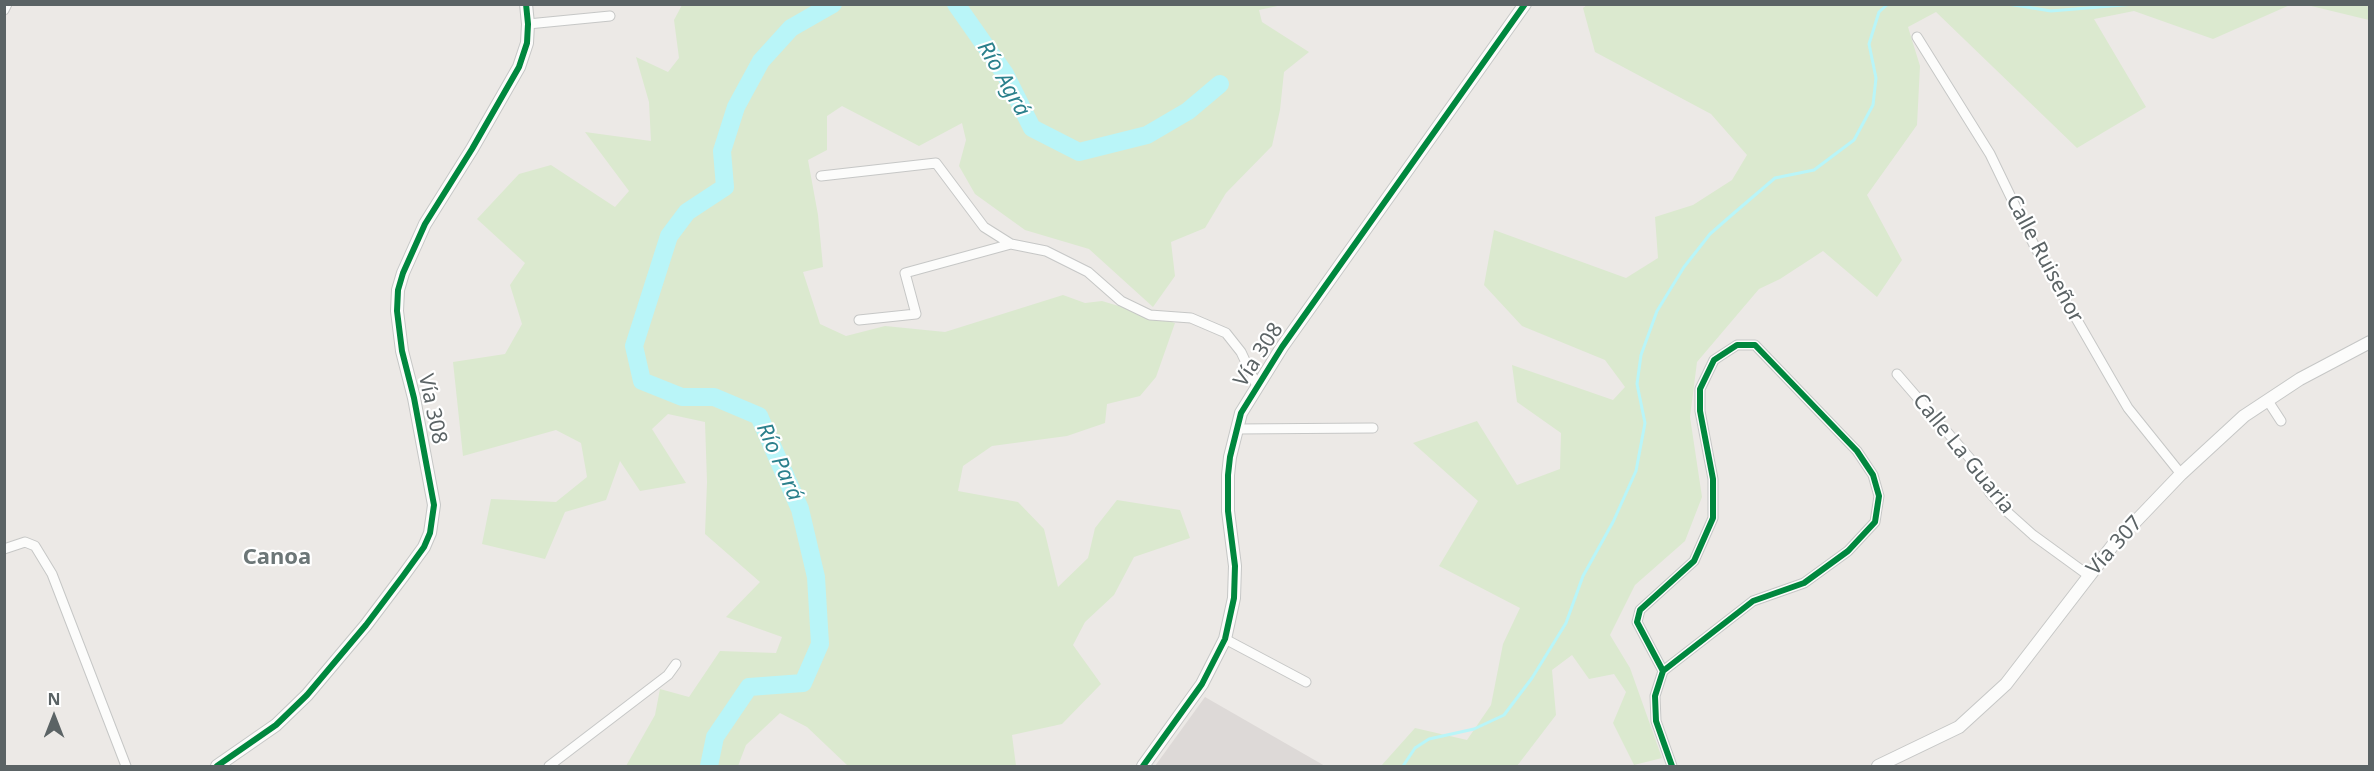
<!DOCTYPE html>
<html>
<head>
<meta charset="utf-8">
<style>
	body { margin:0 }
	#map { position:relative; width:2374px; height:771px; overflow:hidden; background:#ece9e6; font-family:"Noto Sans",sans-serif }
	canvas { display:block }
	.frame { position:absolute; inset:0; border:6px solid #5b6365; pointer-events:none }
	.north { position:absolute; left:24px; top:687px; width:60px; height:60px; -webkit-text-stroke:4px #fff; paint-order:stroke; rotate:0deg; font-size:16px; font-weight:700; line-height:24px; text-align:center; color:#5b6365 }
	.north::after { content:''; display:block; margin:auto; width:21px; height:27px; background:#5b6365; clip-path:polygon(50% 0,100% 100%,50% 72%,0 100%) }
</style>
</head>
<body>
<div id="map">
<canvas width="2374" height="771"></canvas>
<div class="frame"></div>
<div class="north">N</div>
</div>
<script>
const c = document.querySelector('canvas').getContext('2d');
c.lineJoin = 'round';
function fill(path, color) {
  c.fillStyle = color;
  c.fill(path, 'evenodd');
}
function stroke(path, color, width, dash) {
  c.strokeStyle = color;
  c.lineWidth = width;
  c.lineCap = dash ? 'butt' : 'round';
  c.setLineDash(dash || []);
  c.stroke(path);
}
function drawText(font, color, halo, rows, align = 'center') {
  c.font = font + ' "Noto Sans",sans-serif';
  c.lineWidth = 4.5;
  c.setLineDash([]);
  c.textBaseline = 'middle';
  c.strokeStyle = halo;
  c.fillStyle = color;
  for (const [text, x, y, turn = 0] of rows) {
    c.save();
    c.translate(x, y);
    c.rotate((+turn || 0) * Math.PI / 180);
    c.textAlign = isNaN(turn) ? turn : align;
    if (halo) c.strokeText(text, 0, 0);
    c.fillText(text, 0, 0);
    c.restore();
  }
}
const industrial = new Path2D(`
	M1205,697L1325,766H1155Z`);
const green = new Path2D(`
	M682,5H1282L1259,10L1262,22L1309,52L1284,72L1280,110L1272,146L1226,193L1205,228L1171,242L1175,276L1153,307L1089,249L1025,230L975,194L959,166L966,140L962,123L919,146L842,106L827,116V150L808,160L818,215L823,267L803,272L820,324L846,336L885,326L945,332L1063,295L1085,303L1102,301L1175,323L1156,377L1140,396L1107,404L1105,423L1067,436L992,446L963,466L958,491L1018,502L1044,529L1058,587L1088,558L1095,528L1117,500L1180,510L1190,538L1134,557L1114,595L1085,622L1073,645L1101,684L1062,724L1012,735L1016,766H848L807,727L780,713L746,745L738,766H626L655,715L660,689L689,697L720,651L776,653L782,637L726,617L760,582L705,534L707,482L705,422L668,414L652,429L686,483L640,491L620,461L606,500L565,512L545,559L482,544L491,499L556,502L587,477L581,443L556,430L463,456L453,362L505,354L522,324L510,285L525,263L477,219L519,174L551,165L615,207L629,191L585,132L651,141L649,102L636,57L668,72L679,58L674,20Z
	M1587,5H2290L2213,39L2134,11L2094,19L2146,107L2077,148L1936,12L1908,27L1920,66L1917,125L1867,195L1902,260L1877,297L1823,251L1780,279L1759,289L1697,362L1690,417L1702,497L1685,541L1635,585L1610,635L1630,668L1662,758L1634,765L1613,723L1626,692L1614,674L1589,679L1572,655L1552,670L1556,715L1517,766H1381L1415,728L1467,740L1491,705L1503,644L1520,608L1439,566L1478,501L1413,443L1477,421L1517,485L1560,469L1561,433L1517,402L1512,365L1613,400L1625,387L1605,360L1522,326L1484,285L1494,230L1626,278L1658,258L1655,217L1693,205L1732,180L1747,155L1711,114L1595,52L1583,8Z
	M2307,5H2369V20Z`);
const stream = new Path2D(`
	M2008,4L2051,11L2135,4
	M1403,766L1415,748L1429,739L1474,729L1504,715L1532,678L1566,623L1583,576L1613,522L1636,471L1645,423L1637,384L1641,355L1657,311L1684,267L1710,234L1734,213L1775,178L1814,170L1854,140L1873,105L1876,78L1869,44L1879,12L1888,4`);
const river = new Path2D(`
	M956,4L1005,74L1032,128L1079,152L1147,135L1188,111L1220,84
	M709,766L715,737L749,687L803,683L820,644L816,577L800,509L759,416L714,397H682L642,381L634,346L669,236L687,212L725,187L722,151L736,107L761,61L791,28L833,4`);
const minor = new Path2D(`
	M4,10L7,4
	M528,24L610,16
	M1917,37L1990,154L2035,247L2111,379L2128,408L2181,474
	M821,176L936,163L984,227L1011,244L1046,251L1088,272L1121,301L1150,315L1191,318L1226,333L1241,352L1257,386
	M859,320L916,314L905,273L1011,244
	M1897,374L1973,462L1990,493L2004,509L2033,535L2088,575
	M2268,401L2281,421
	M1236,429L1373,428
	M4,549L25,542L35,546L52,574L126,766
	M1225,639L1306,682
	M1663,671L1637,622L1640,610L1694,561L1713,518V479L1700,411V389L1714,360L1737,345H1755L1857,451L1873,475L1879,496L1875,522L1848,551L1804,583L1753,601L1663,671L1655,696L1656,721L1672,766
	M549,766L668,675L676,664`);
const tertiary = new Path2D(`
	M217,766L276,725L307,695L366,625L403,576L424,547L430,533L434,505L414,398L402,351L397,311L398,290L403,273L425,224L472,149L519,67L527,43L528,24L526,4
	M1143,766L1202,684L1225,639L1234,598L1235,566L1228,511V475L1230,457L1241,413L1282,347L1525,4
	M1878,766L1959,727L2006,684L2113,545L2181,474L2244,416L2300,379L2370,342`);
const cycleway = new Path2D(`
	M1663,671L1637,622L1640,610L1694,561L1713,518V479L1700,411V389L1714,360L1737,345H1755L1857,451L1873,475L1879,496L1875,522L1848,551L1804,583L1753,601L1663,671L1655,696L1656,721L1672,766
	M217,766L276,725L307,695L366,625L403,576L424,547L430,533L434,505L414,398L402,351L397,311L398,290L403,273L425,224L472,149L519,67L527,43L528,24L526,4
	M1143,766L1202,684L1225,639L1234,598L1235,566L1228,511V475L1230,457L1241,413L1282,347L1525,4`);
const streetNames = [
	["Calle Ruiseñor",2044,259,62],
	["Vía 308",1259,355,-57],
	["Vía 308",432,409,78],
	["Calle La Guaria",1963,454,51],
	["Vía 307",2115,546,-48]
];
const waterNames = [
	["Río Agrá",1003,79,60],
	["Río Pará",779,462,66]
];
const neighbourhoodNames = [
	["Canoa",277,558]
];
fill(industrial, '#ddd9d7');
fill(green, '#dbe9cf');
stroke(stream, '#b9f5f8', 3);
stroke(river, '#b9f5f8', 18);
stroke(minor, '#c6c7c6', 11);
stroke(tertiary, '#c6c7c6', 14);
stroke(minor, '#fcfcfb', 9);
stroke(tertiary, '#fcfcfb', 12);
stroke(cycleway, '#00873e', 6);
drawText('21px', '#5b6365', '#fff', streetNames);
drawText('italic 22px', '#2b808c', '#fff', waterNames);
drawText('bold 22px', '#6c7677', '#fff', neighbourhoodNames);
</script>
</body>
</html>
